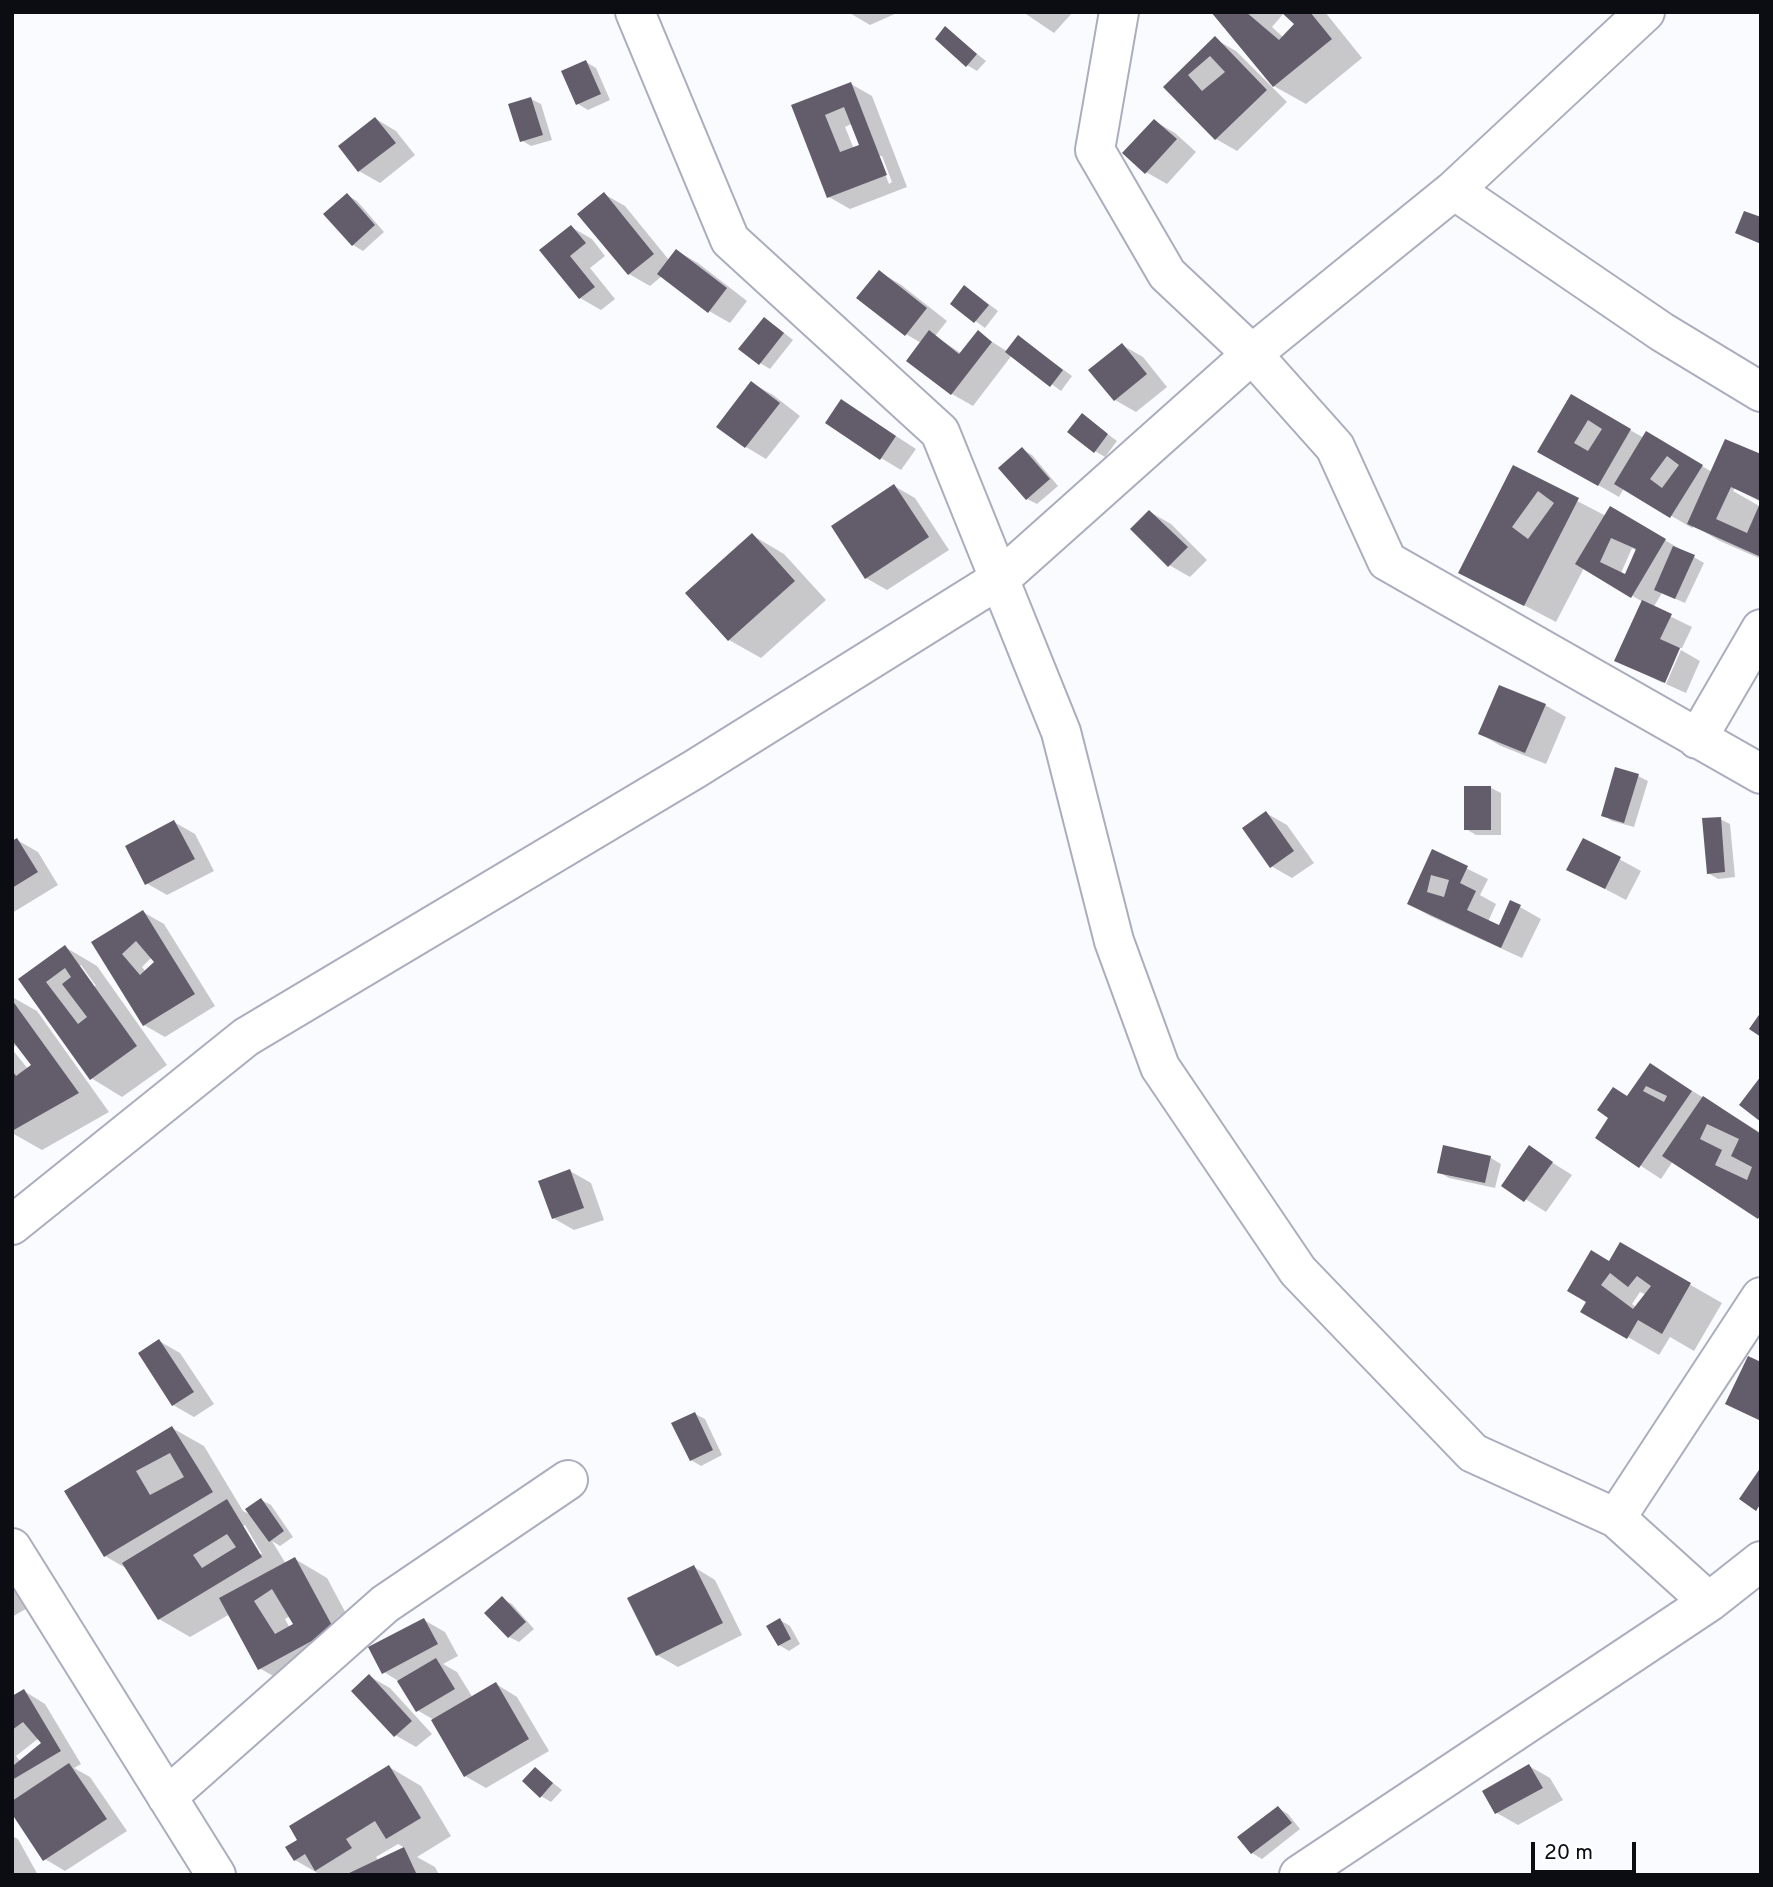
<!DOCTYPE html>
<html>
<head>
<meta charset="utf-8">
<style>
	body { margin:0 }
	#map { position:relative; width:1773px; height:1887px; overflow:hidden; background:#fafbfe; font-family:Overpass,sans-serif }
	canvas { display:block }
	.frame { position:absolute; inset:0; border:14px solid #0c0d12; pointer-events:none }
	.scale { position:absolute; left:1531px; top:1842px; width:105px; height:32px; box-sizing:border-box; border:4px solid #0c0d12; border-top:0; padding-left:9px; font-size:21px; line-height:24px; white-space:nowrap; color:#0c0d12; -webkit-text-stroke:5px #fff; paint-order:stroke }
</style>
</head>
<body>
<div id="map">
<canvas width="1773" height="1887"></canvas>
<div class="frame"></div>
<div class="scale">20 m</div>
</div>
<script>
const c = document.querySelector('canvas').getContext('2d');
c.lineJoin = 'round';
function fill(path, color) {
  c.fillStyle = color;
  c.fill(path, 'evenodd');
}
function stroke(path, color, width, dash) {
  c.strokeStyle = color;
  c.lineWidth = width;
  c.lineCap = dash ? 'butt' : 'round';
  c.setLineDash(dash || []);
  c.stroke(path);
}
const shadow = new Path2D(`
	M848,12H897V13L870,25Z
	M1023,12H1073L1054,33Z
	M1214,12H1325L1362,58L1306,104L1272,85ZM1284,13L1296,23L1284,38L1272,27Z
	M945,29L986,61L977,71L967,65Z
	M1215,39L1236,51L1287,102L1237,151L1216,139L1165,87Z
	M586,62L596,68L610,100L588,110L578,104Z
	M851,84L872,96L907,187L850,209L829,197L793,106ZM853,123L862,145L854,149L845,127ZM878,156H882L892,182L889,184Z
	M531,99L541,104L552,140L531,146L521,140Z
	M376,119L396,131L415,155L380,183L359,171Z
	M1154,121L1175,133L1196,152L1167,184L1146,172Z
	M604,194L625,206L669,260L677,251L698,263L747,301L730,323L709,311L662,276L650,286L629,274Z
	M347,195L357,201L384,232L363,251L353,245Z
	M571,227L592,239L605,256L590,268L615,299L601,310L580,298L542,251Z
	M879,272L900,284L947,321L935,336L962,354L978,333L1008,352L1019,337L1072,376L1061,391L1012,355L973,406L952,394L921,343L906,334Z
	M974,293L998,311L985,328L952,304Z
	M774,325L793,340L770,369L760,363Z
	M1122,345L1143,357L1167,387L1136,412L1115,400Z
	M752,383L773,395L800,416L766,459L746,447Z
	M1571,396L1644,438L1647,433L1712,472L1761,456V502L1735,488L1733,491L1761,507V559L1720,541L1694,526L1692,528L1624,488L1619,497L1539,451Z
	M842,401L916,449L901,470L881,458Z
	M1083,416L1117,441L1105,457L1095,451Z
	M1022,449L1032,455L1058,486L1037,504L1027,499Z
	M1514,468L1606,516L1610,508L1704,563L1685,603L1662,593L1653,608L1692,627L1682,648H1678L1663,683L1617,660L1643,602L1584,568L1556,622L1461,572ZM1632,548L1637,551L1626,576L1621,573Z
	M894,486L915,498L949,550L887,590L866,578Z
	M1150,512L1171,524L1207,560L1190,577L1169,565Z
	M752,535L784,554L826,600L761,658L729,640L688,594Z
	M1681,650L1700,661L1686,693L1666,684Z
	M1545,705L1566,717L1546,764L1501,746L1480,734Z
	M1638,776L1648,781L1634,827L1612,821L1603,815Z
	M1491,788L1501,793V835H1476L1466,829Z
	M1266,813L1287,825L1314,863L1292,878L1271,866Z
	M1720,819L1730,824L1735,877L1718,879L1708,873Z
	M174,822L195,834L214,871L167,895L146,883Z
	M17,840L38,852L58,885L12,913V843Z
	M1584,840L1641,871L1626,900L1590,881Z
	M1433,852L1488,879L1480,895L1496,904L1488,922L1500,927L1520,907L1541,919L1522,958L1430,916L1409,904Z
	M143,912L164,924L215,1006L165,1037L144,1025L93,943ZM152,957L157,962L146,972L142,967Z
	M65,947L97,966L167,1065L122,1097L91,1078L20,979ZM81,965L96,986H92L79,967Z
	M12,997L37,1011L109,1112L42,1150L12,1133V1049L28,1069L34,1065L18,1044L12,1048Z
	M1650,1065L1761,1133V1219L1673,1161L1661,1179L1597,1137Z
	M1445,1147L1491,1158L1501,1164L1495,1188L1449,1178L1439,1172Z
	M1529,1148L1572,1175L1546,1212L1503,1185Z
	M570,1171L591,1183L604,1220L574,1230L553,1218Z
	M1621,1245L1722,1303L1694,1351L1670,1337L1659,1355L1583,1311ZM1640,1292L1647,1295L1637,1308L1632,1304Z
	M159,1341L180,1353L214,1404L194,1417L173,1405Z
	M695,1414L705,1419L722,1455L701,1466L691,1460Z
	M172,1428L204,1446L243,1511L253,1516L261,1500L271,1505L293,1537L280,1546L272,1541L286,1564L295,1559L327,1578L364,1647L291,1686L259,1668L230,1614L190,1637L159,1619L129,1570L105,1556L66,1492ZM245,1525L262,1554H258L242,1527ZM290,1616L295,1625L290,1628L285,1619Z
	M12,1565L36,1603L12,1617Z
	M694,1567L715,1580L742,1635L678,1667L657,1655Z
	M502,1599L512,1604L534,1629L519,1642L509,1637Z
	M424,1620L445,1632L458,1656L443,1664L457,1672L473,1698L496,1684L517,1697L549,1751L486,1788L465,1776L434,1720L417,1710L400,1682L384,1672Z
	M780,1620L790,1626L800,1644L789,1651L779,1645Z
	M369,1676L390,1688L432,1734L416,1747L395,1735Z
	M24,1691L45,1704L81,1764L74,1768L90,1777L127,1831L65,1871L45,1859L12,1800V1698ZM39,1738L43,1743L21,1762L16,1756Z
	M1529,1766L1550,1778L1563,1800L1518,1825L1497,1813L1485,1792Z
	M389,1767L421,1786L451,1836L417,1857L435,1867L439,1875H321L295,1860L300,1840ZM398,1844L405,1848L379,1861L376,1857Z
	M535,1769L562,1790L551,1802L541,1796Z
	M1278,1808L1288,1814L1300,1829L1262,1859L1252,1853Z
	M12,1836L18,1839L38,1875H12Z`);
const building = new Path2D(`
	M1211,12H1246L1279,40L1294,24L1281,12H1310L1332,39L1273,87Z
	M945,26L977,54L966,67L935,39Z
	M1215,36L1267,90L1215,140L1163,87ZM1210,56L1225,72L1202,91L1188,75Z
	M586,60L601,94L576,105L561,71Z
	M851,82L887,175L827,198L791,105ZM844,107L859,145L840,152L825,115Z
	M531,97L543,135L520,142L508,104Z
	M375,117L396,143L358,172L338,146Z
	M1154,119L1177,139L1145,174L1122,153Z
	M604,192L654,254L628,275L577,214Z
	M347,193L375,225L352,246L323,214Z
	M1744,211L1761,217V244L1735,233Z
	M571,225L586,243L570,256L595,287L579,299L539,250Z
	M676,249L727,288L708,313L657,274Z
	M879,270L927,308L905,336L856,298Z
	M964,285L989,305L974,323L950,304Z
	M764,317L784,333L759,365L738,349Z
	M929,330L959,354L978,330L992,342L951,395L906,361Z
	M1018,335L1063,370L1050,387L1005,352Z
	M1122,343L1147,374L1114,401L1088,370Z
	M751,381L780,403L745,448L716,427Z
	M1571,394L1631,429L1598,486L1537,452ZM1588,420L1602,429L1588,451L1574,443Z
	M841,399L896,436L880,460L825,423Z
	M1082,413L1108,434L1094,453L1067,432Z
	M1646,431L1703,465L1670,518L1614,484ZM1667,456L1679,465L1662,488L1650,479Z
	M1725,439L1761,454V557L1687,524ZM1731,487L1761,501L1747,533L1716,519Z
	M1022,447L1050,479L1026,500L998,468Z
	M1513,465L1579,498L1524,606L1458,573ZM1538,491L1554,503L1528,539L1512,527Z
	M894,484L929,537L865,579L831,526Z
	M1610,506L1666,539L1631,598L1575,564ZM1611,538L1636,549L1625,574L1600,562Z
	M1149,510L1188,547L1168,567L1130,529Z
	M752,533L795,581L728,641L685,593Z
	M1673,546L1695,555L1675,599L1654,590Z
	M1642,600L1672,614L1660,639L1680,648L1665,683L1614,661Z
	M1499,685L1546,704L1525,753L1478,734Z
	M1615,767L1639,774L1624,823L1601,816Z
	M1464,786H1491V830H1464Z
	M1266,811L1294,851L1270,868L1242,828Z
	M1721,817L1725,872L1707,874L1702,818Z
	M174,820L195,859L145,885L125,846Z
	M17,838L38,872L12,888V841Z
	M1583,838L1621,857L1605,889L1566,870Z
	M1432,849L1468,866L1460,883L1476,891L1467,910L1499,925L1510,900L1521,905L1501,948L1407,904ZM1431,875L1449,880L1444,897L1427,892Z
	M143,910L195,994L143,1026L91,942ZM136,941L154,962L140,975L122,954Z
	M65,945L137,1046L90,1080L18,979ZM65,968L71,977L62,984L87,1017L78,1024L46,982Z
	M12,1000L79,1093L12,1131V1070L16,1076L31,1065L12,1040Z
	M1761,1012V1037L1749,1029Z
	M1650,1063L1692,1091L1639,1168L1595,1138L1608,1118L1597,1110L1613,1087L1627,1096ZM1646,1086L1667,1096L1664,1102L1643,1091Z
	M1761,1076V1122L1739,1105Z
	M1703,1096L1761,1134V1214L1758,1219L1662,1156ZM1707,1124L1739,1139L1731,1156L1752,1167L1747,1180L1715,1165L1722,1150L1700,1139Z
	M1443,1145L1491,1156L1485,1183L1437,1173Z
	M1529,1145L1553,1162L1524,1202L1501,1186Z
	M570,1169L584,1208L552,1219L538,1181Z
	M1620,1242L1691,1283L1662,1334L1638,1320L1627,1339L1580,1312L1586,1302L1567,1291L1591,1250L1609,1261ZM1610,1273L1628,1287L1637,1276L1651,1286L1633,1309L1601,1285Z
	M159,1339L194,1392L172,1406L138,1353Z
	M1748,1356L1761,1362V1421L1725,1404Z
	M695,1412L713,1450L690,1461L671,1423Z
	M172,1426L213,1492L104,1557L64,1491ZM170,1453L184,1477L150,1495L136,1471Z
	M1761,1467V1503L1756,1511L1739,1499Z
	M261,1498L284,1531L269,1542L245,1509Z
	M227,1499L262,1557L158,1620L122,1563ZM227,1534L236,1547L202,1568L193,1555Z
	M295,1557L334,1629L258,1670L219,1598ZM272,1589L293,1624L275,1634L254,1601Z
	M694,1565L723,1623L656,1656L627,1598Z
	M502,1596L526,1622L508,1638L484,1613Z
	M424,1618L438,1644L382,1674L368,1647Z
	M780,1618L791,1639L778,1646L766,1626Z
	M436,1658L455,1689L416,1712L397,1681Z
	M369,1674L412,1721L394,1737L351,1691Z
	M496,1682L529,1739L464,1777L431,1720Z
	M24,1689L61,1751L12,1780V1763L14,1765L41,1743L23,1722L12,1730V1696Z
	M69,1763L107,1819L43,1861L12,1814V1801Z
	M1529,1764L1543,1788L1495,1814L1482,1791Z
	M389,1765L421,1818L386,1839L375,1821L346,1839L352,1848L315,1871L305,1854L294,1861L285,1847L297,1840L289,1826Z
	M535,1767L553,1783L540,1798L522,1781Z
	M1278,1806L1292,1823L1251,1854L1237,1837Z
	M404,1847L417,1875H345Z`);
const street = new Path2D(`
	M635,12L730,240L940,432L1061,732L1114,941L1160,1067L1298,1271L1473,1453L1616,1518L1709,1602
	M1645,12L1454,190L1252,354L1335,447L1387,561L1761,774
	M1454,190L1662,332L1761,392
	M1697,739L1761,629
	M12,1225L246,1037L695,769L1001,578L1252,354L1167,274L1095,150L1119,12
	M1616,1518L1761,1297
	M12,1548L216,1875
	M167,1797L385,1604L568,1480
	M1299,1875L1709,1602L1761,1561`);
fill(shadow, '#0003');
fill(building, '#635c6b');
stroke(street, '#abadbf', 42);
stroke(street, '#fff', 38);
</script>
</body>
</html>
